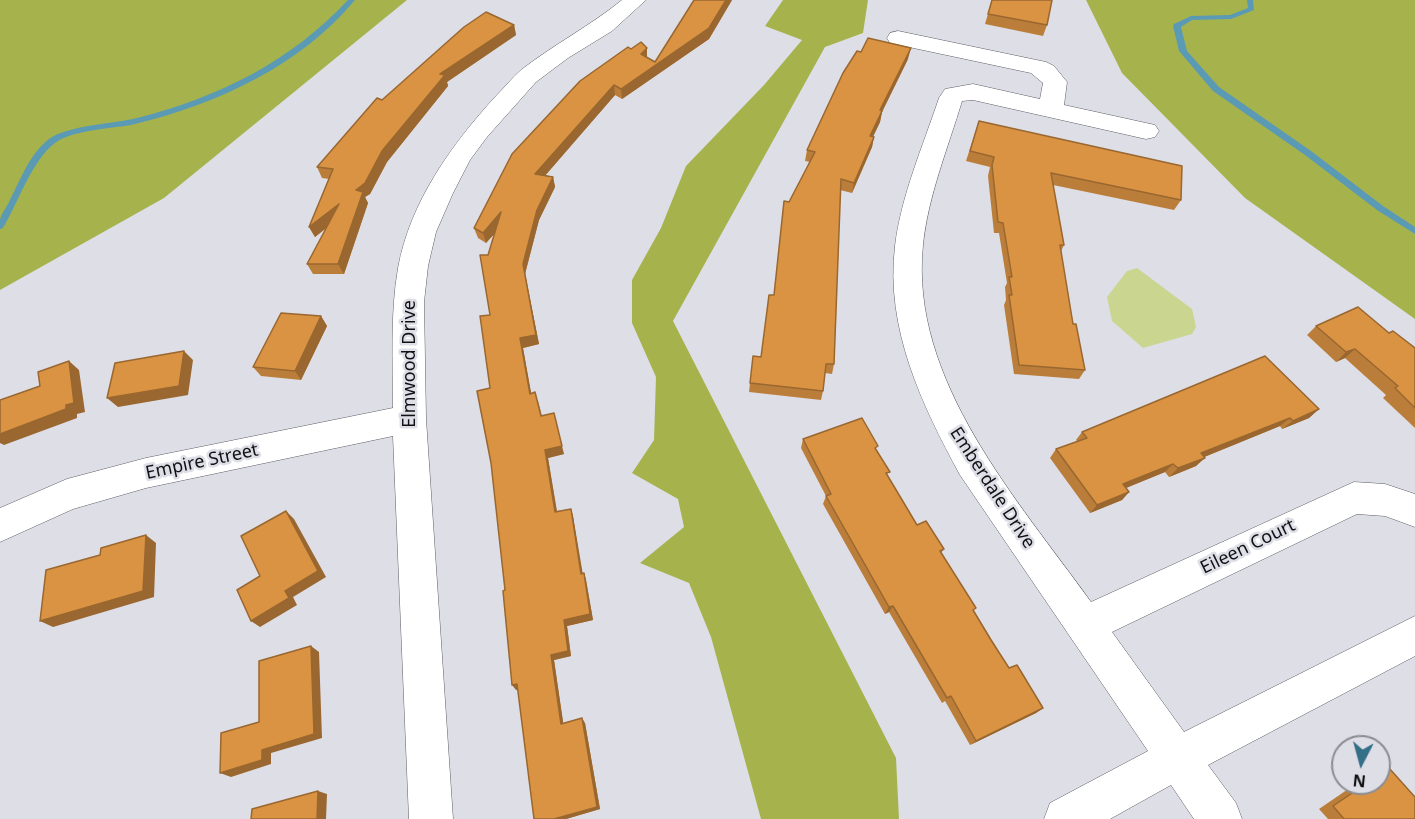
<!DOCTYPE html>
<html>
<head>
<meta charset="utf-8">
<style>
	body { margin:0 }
	#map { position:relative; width:1415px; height:819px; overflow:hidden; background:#dedee7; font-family:"Noto Sans",sans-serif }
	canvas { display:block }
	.north { position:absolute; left:1331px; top:735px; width:60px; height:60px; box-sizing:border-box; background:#dedee7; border:2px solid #8c8c93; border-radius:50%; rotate:186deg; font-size:16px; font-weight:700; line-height:24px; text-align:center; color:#111115 }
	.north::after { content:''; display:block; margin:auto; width:21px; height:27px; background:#336f86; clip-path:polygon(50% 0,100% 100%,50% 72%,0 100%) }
</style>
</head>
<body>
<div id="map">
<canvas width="1415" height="819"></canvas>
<div class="north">N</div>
</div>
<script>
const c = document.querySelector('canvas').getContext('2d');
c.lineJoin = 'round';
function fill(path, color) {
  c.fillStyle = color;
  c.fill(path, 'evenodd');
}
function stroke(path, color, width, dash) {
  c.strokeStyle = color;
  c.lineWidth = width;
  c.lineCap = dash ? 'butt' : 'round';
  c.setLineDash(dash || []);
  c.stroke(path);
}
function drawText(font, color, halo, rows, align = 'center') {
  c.font = font + ' "Noto Sans",sans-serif';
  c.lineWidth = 5;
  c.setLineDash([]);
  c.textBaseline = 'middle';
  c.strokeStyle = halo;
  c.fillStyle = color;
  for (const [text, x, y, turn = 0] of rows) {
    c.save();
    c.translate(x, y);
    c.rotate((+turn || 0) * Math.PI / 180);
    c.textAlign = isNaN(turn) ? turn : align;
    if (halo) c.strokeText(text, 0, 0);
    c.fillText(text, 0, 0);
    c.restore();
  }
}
const green = new Path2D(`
	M1137,268L1192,309L1196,327L1192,334L1143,348L1112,321L1107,297L1127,271Z`);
const forest = new Path2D(`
	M0,0H407L164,198L0,290Z
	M783,0H868L863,33L825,47L673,321L896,758L899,819H761L711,637L689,583L640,563L684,527L678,499L632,473L654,440L656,377L632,323V280L661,228L686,166L764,85L802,40L765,26Z
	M1086,0H1415V319L1245,198L1122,73Z`);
const stream = new Path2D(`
	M348,0H355C300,66 217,104 135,124C113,129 74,129 55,143C32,160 18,203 3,228L0,229C0,226 0,223 0,220C1,215 5,209 8,204C19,183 29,154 49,139C68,125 114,124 137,118C219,97 290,62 348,0Z
	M1247,0H1253L1254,10L1231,19L1192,20L1181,27L1187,51L1219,87L1311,151L1383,206L1415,227V234L1377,210L1305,155L1213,91L1179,51L1173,26L1174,24L1191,16L1230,15L1248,8Z`);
const minor = new Path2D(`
	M622,0H646L612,31L568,58L536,82L487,137L470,160L453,193L436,232L428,266L424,302L426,419L453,819H409L393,436L146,488L73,509L0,542V508L67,479L146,458L393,408C393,362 390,314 398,268C410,202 452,144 496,96C504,88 512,78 521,70C553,45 590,26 622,0Z
	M898,31L1046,62L1054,66L1067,82L1064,105L1155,125L1159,131L1155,137L1146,139L973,100L962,101C948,148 928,196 923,245C909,380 1018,500 1091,602L1354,482L1385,484L1415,494V527L1385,516L1357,514L1112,632L1184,732L1415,616V656L1208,765L1236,803L1242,819H1194L1171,785L1110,819H1044L1050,803L1148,751L960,475C922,405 885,328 895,246C901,196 923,146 939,98L945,89L973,84L1040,99L1043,83L1031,73L890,43L887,38L890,33Z`);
const wall = new Path2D(`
	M694,0H732L709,39L622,99L615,95L545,175L553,177L555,187L539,220L525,274L539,344L523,348L531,394L538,401L542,416L564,454L548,458L557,511L571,509L573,516L582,574L584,573L586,580L593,620L567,626L571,656L554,660L563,723H585L600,809L566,819H534L518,689L516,690L505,590L490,388V315L488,255L495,233L486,243L478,238L474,228L512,154L647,57L655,62Z
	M992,0L1047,25L1043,36L985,24Z
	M514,25L516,35L447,82L448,86L387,162L370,194L365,197L368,203L344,274H313L307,264L326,228L315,237L309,227L329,179L322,178L317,167L382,100Z
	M908,59L882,112L880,122L873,137H874L872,147L852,193L840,190L834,364L832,374L825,373L823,391L821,400L749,392L750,383L761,357L774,295L789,202L810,162L805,161L807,150Z
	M979,121L1181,200L1174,210L1053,185L1064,245L1061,251L1073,324L1085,370L1079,379L1014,374L1004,305L1006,300L1005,287L1007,283L999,233H994L988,176L990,167L966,161Z
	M321,316L327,326L301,380L261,376L253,367Z
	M1316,326L1389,333L1415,348V428L1383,398L1386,395L1345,358L1336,362L1307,335Z
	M1319,409L1309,418L1282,429L1280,426L1204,457L1196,466L1169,477L1165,472L1126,488L1129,492L1122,500L1090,513L1050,458L1056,449L1077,441L1076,440L1082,432Z
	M803,439L877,450L888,476L917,525L944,549L941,553L974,611L1009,668L1043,708L1036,713L970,745L945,701L942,703L889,612L885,614L823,504L826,496L801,448Z
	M1389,768L1415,819H1328L1319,809L1357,783H1379V770Z`);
const shadedWall = new Path2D(`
	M726,0H732L709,39L622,99L621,89L709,28Z
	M514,25L516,35L447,82L448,86L387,162L370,194L365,197L368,203L344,274L338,264L356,190L382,151L440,74Z
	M647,48V59L641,54Z
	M911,48L908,59L882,112L880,122L868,147L870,136L880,110Z
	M614,85L615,95L538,184L535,174Z
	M874,137L872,147L852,193L854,183Z
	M553,177L555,187L539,220L525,274L539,344L523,348L533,403L530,394L520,338L523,264L537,210Z
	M339,204L344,214L315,237L309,227Z
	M501,212L504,223L486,243L483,233Z
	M321,316L327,326L301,380L295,371Z
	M1355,349L1345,358L1336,362L1346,352Z
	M184,351L193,360L188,395L118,407L107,398Z
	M69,361L79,370L85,412L77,414V418L4,445L0,443V434Z
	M1319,409L1309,418L1282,429L1293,421Z
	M1290,418L1280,426L1192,462L1201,453Z
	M556,422L564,454L548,458L558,519L555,512L545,450Z
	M1205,458L1196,466L1169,477L1178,468Z
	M1173,464L1165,472L1116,492L1123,484Z
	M1129,492L1122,500L1090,513L1097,505Z
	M571,509L573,516L584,581L581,574Z
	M286,511L294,519L326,577L293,597L297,605L260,627L251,621L285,591Z
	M146,535L156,543L154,597L53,627L40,621Z
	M584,573L586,580L593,620L567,626L571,656L554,660L564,728L561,724L551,655L564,620Z
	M893,606L889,612L885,614L889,607Z
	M311,646L319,652L322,738L271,753V764L231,777L220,773L262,750Z
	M517,684L521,689L516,690L512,685Z
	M1043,708L1036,713L970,745L976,741Z
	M582,718L585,723L600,809L566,819H554Z
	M318,791L327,794L326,819H317Z`);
const building = new Path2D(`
	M694,0H726L709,28L621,89L614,85L535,174L553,177L537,210L523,264L536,335L520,338L530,394L535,392L541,416L554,413L562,446L545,450L555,512L571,509L581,574L584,573L590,614L564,620L568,651L551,655L561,724L582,718L597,807L554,819H534L517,684L512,685L503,591L505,590L491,463L477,391L490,388L480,316L490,315L480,255H488L501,212L483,233L474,228L512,154L580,81L628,47L631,49L641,42L647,48L641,54L655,62Z
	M992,0H1052L1047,25L988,14Z
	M486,12L514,25L440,74L445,75L382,151L365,183L356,190L363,192L338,264H307L339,204L309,227L333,169L317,167L377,98L382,100L464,27Z
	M868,38L911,48L880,110L882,111L870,136L874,137L854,183L841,179L834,364H826L823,391L750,383L753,356L761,357L769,295H774L784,201L789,202L815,152L807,150L843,73L857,51L861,52Z
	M979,121L1182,166L1181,200L1051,173L1064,245H1060L1073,324H1076L1085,370L1019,365L1009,295H1012L1009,277H1012L1003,223L998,222L992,165L994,157L970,151Z
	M1358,307L1389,333L1393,331L1415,348V408L1395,388L1398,386L1355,349L1346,352L1316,326Z
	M281,313L321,316L295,371L253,367Z
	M184,351L179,386L107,398L115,363Z
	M1265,356L1319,409L1293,421L1290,418L1201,453L1205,458L1178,468L1173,464L1123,484L1129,492L1097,505L1056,449L1087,438L1082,432Z
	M69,361L74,403L66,405V409L0,434V400L40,386L38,372Z
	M862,418L878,446L875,448L890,472L886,473L917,525L926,521L944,549L940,551L976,608L973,610L991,640L1009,668L1017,665L1043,708L976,741L951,696L947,698L893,606L889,607L826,496L831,494L803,439Z
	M286,511L318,571L285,591L289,598L251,621L237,590L260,576L241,536Z
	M146,535L143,591L40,621L46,570L100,555L101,548Z
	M311,646L314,734L262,750V760L220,773L221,733L259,722V661Z
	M1389,768L1415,797V819H1344L1333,806L1367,783H1379V775Z
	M318,791L317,819H251L252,809Z`);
const streetNames = [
	["Elmwood Drive",410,364,-90],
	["Empire Street",202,462,-12],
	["Emberdale Drive",992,488,57],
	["Eileen Court",1248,547,-26]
];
fill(green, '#cad58f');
fill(forest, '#a6b34d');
fill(stream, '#5a9ab5');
stroke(minor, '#5d5d65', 1);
fill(minor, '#fff');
fill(wall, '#bb7e3a');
fill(shadedWall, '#99672f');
fill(building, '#da9343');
stroke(building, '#99672f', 1.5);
drawText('18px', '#111115', '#dedee7', streetNames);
</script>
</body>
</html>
